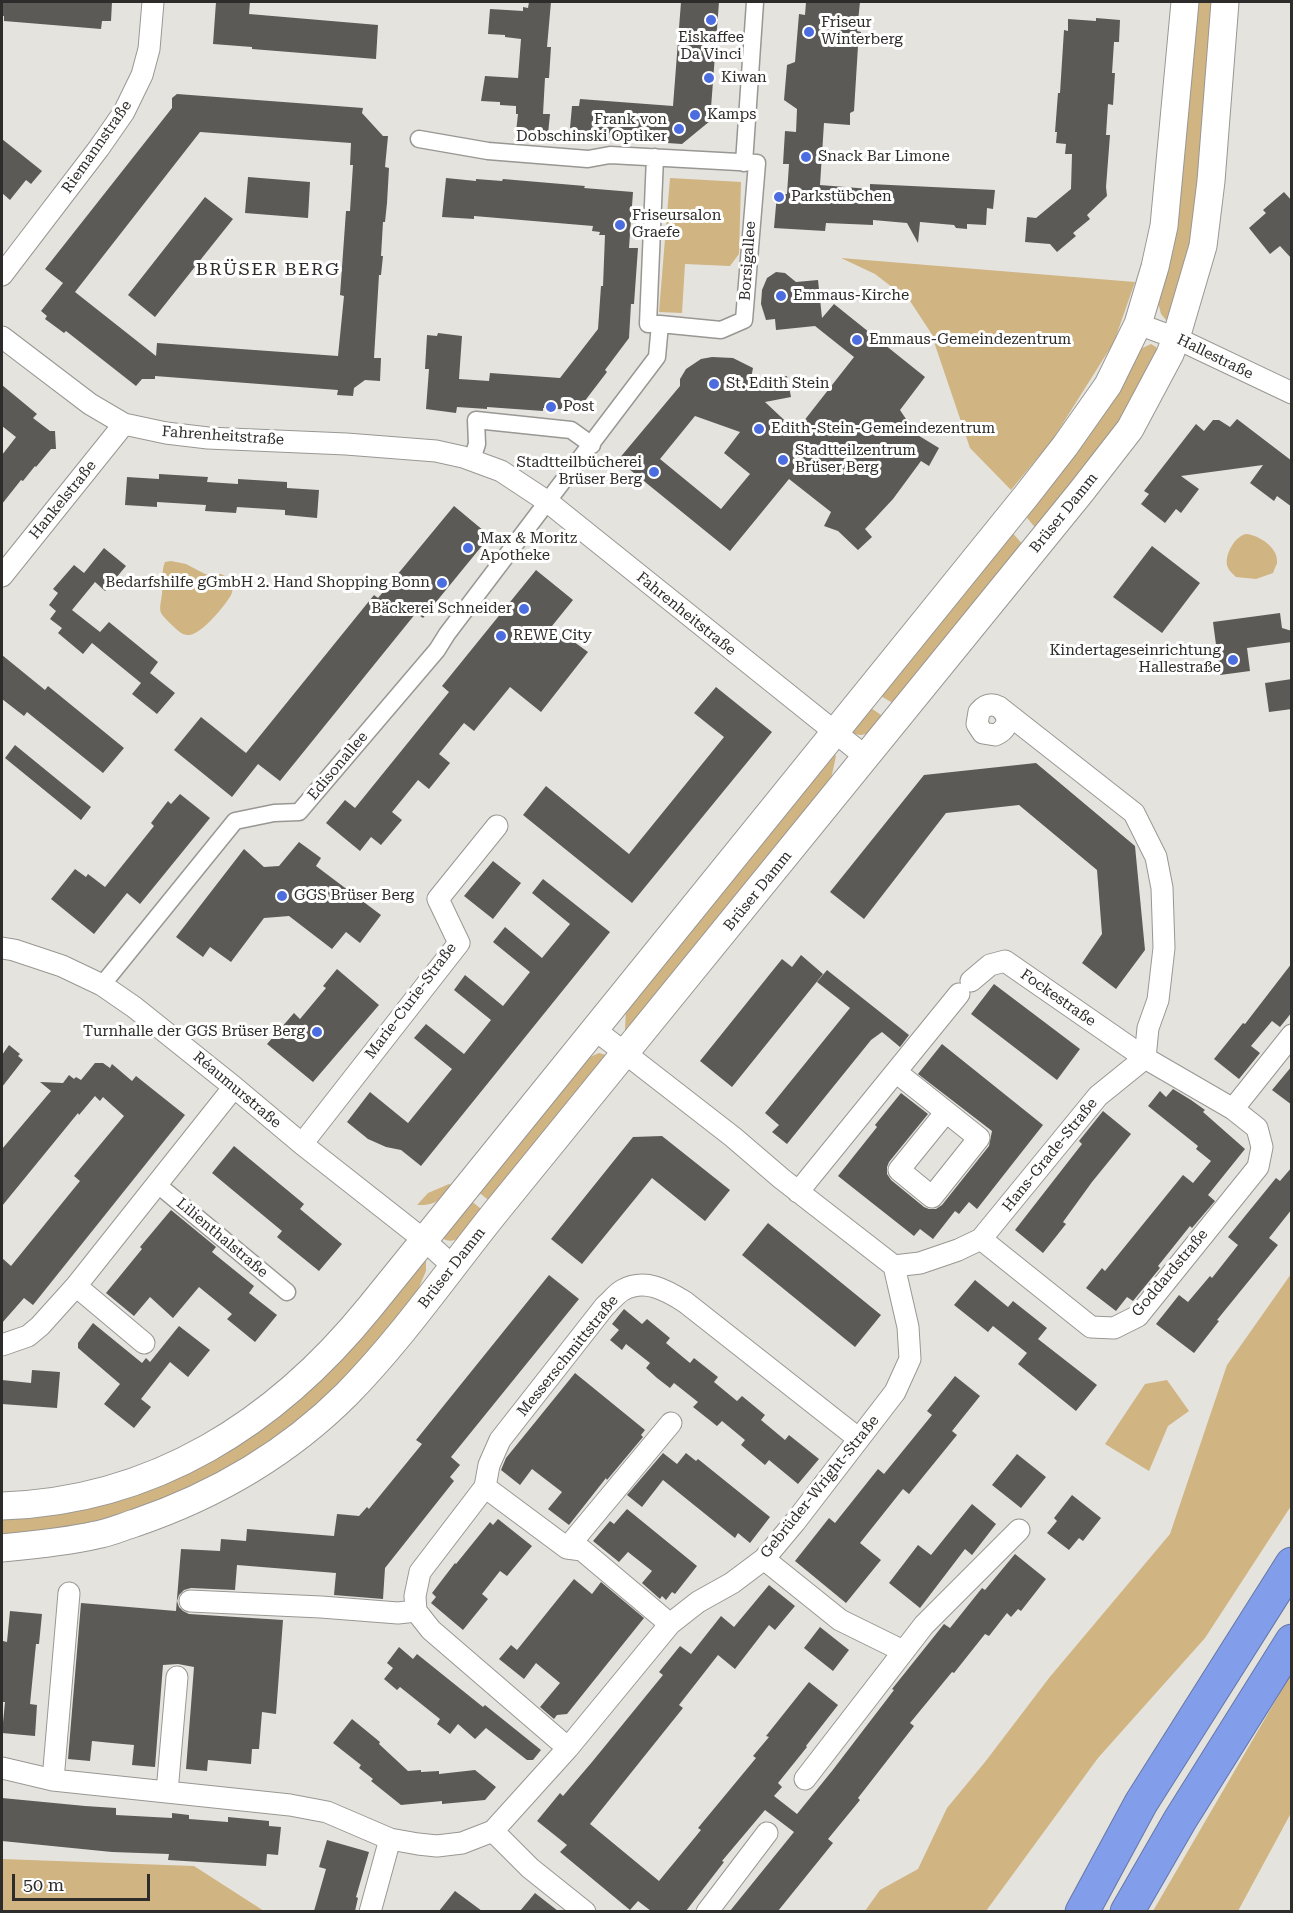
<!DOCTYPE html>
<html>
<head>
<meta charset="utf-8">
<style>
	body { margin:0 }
	#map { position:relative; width:1293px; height:1913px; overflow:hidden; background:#e5e3de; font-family:"Roboto Serif",serif }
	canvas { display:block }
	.frame { position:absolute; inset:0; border:3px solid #2d2c2a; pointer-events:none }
	.scale { position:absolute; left:12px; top:1874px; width:138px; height:27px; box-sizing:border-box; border:3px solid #2d2c2a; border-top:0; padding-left:8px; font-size:18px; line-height:21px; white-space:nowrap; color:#2d2c2a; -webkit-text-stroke:4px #fff; paint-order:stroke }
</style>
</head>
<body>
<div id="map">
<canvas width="1293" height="1913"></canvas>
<div class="frame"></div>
<div class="scale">50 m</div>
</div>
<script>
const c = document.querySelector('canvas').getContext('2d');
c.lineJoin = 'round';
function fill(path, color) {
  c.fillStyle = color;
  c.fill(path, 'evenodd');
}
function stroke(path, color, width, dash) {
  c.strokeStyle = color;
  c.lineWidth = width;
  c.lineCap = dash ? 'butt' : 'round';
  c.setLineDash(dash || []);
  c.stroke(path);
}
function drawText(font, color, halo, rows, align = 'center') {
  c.font = font + ' "Roboto Serif",serif';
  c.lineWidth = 6;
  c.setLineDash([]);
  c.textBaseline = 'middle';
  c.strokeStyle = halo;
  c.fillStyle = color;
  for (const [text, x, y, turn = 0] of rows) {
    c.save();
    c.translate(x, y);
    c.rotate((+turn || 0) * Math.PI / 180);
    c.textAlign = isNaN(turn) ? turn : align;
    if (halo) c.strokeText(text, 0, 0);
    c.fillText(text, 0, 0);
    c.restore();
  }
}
const green = new Path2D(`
	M1194,2H1214L1208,86L1190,248L1169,320H1166L1161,314L1158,302Z
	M670,178L741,182L739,254L730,266L685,264L682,313L659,312Z
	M841,258L1135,282L1114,342L1053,439L1011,490L970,448L931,333L910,301L875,274Z
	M1151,344L1156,347L1158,352L1117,427L1037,530L1024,514L1138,350Z
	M1010,530L1024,546L898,706L879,695Z
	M1246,534C1259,535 1279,548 1277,563C1277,564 1273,572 1273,573L1256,579L1236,577C1233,574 1228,570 1227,565C1225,554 1235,536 1246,534Z
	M171,561L186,564L205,574H221L229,578C232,584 234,589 231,595C225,606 200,636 188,635C182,635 177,630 173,626C158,611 159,614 162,594C163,584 161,571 165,562Z
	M868,706L884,717C875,727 867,740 853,733L852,729Z
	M834,754L836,756L831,779L627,1032L625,1030L626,1007Z
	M599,1053L606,1055L492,1203L476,1190L583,1060Z
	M449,1184L453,1186C440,1199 437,1206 417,1205L428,1193Z
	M469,1199L486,1213C476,1223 458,1249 442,1238Z
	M424,1259L426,1262V1271L414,1299L334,1392L268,1446L181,1495L91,1524L2,1537V1516L192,1468Z
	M1291,1274V1506L1205,1638L1098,1758L986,1911H865L880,1890L918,1869L947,1808L985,1762L1049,1678L1170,1534L1227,1365Z
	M1167,1380L1189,1411L1168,1426L1149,1471L1105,1444L1145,1384Z
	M1291,1674V1813L1238,1911H1153Z
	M2,1859L194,1866L264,1911H2Z`);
const building = new Path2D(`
	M2,2H112L111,21H102L101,29L4,21V16H2Z
	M216,2H250L249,14L378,25L376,59L252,49V47L213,44Z
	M529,2H551L547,47H551L549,78H545L543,114H550L548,134L516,132L518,114H516V106L500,105V102L481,101L485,76L518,78L521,39L505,37V35L488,34L490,9L523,11V7L528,8Z
	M681,2H719L710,121L682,144L577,137V129L570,128L572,106H579L580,99L673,106Z
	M806,2H860L857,31L861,32L860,45L858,46L854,111L850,113V125L824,123L820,185L870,189V184L995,190L993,209L987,208L986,225L967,224V229L956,228L954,225L920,222L918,243L907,223L873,220V225L826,223L825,231L774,228L777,194H787L789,164H783L785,131L796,132L797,109L784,100L787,65L795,62L799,14L805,15Z
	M1096,18L1120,20L1119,42H1114L1112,73H1115L1113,105L1108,104L1106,135H1110L1106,187L1107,196L1087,215L1090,219L1073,233L1076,236L1057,252L1050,244L1025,242L1027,217L1036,218L1071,189L1072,154H1065L1066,144L1056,143L1057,132H1055L1058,93H1060L1064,30L1068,31V19L1096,21Z
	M177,94L363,108L362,113L383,136H388L385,167L389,168L387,203L385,222H383L381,256H383L381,275H379L374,358H381L380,381L365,380L354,388L353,396L337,395L338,390L155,376V379H142L136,386L66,331L64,333L45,319L47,316L41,311L63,283L45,269L172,108V98ZM200,132L351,143L350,165H353L350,211H346L340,295L344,296L338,356L157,343L156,356L75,292Z
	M2,139L42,171L31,184L26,180L10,200L2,193Z
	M248,177L310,182L308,218L245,213Z
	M446,178L476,181V179L502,181L503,179L585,186L584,188L633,192L629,248H638L634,304H631L629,338L605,370L607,372L584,402L579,401L572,410L543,408V411L487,407V409L457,407L456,413L426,409L429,369H425L427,335L437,336L438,333L462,336L459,379L489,381L490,373L560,378L598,329L601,286H603L605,235H599L600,232L592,231L593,226L474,216V219L442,217Z
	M1284,192L1292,201V259L1280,246L1270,254L1249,228L1266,213L1263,210Z
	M205,197L233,219L155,317L128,295Z
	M776,272L785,273L796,282L818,280L822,318L834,304L925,377L900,410L916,434L939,448L929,466L921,461L893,499L865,529L872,537L858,550L838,531L824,526L831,512L789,479L730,551L618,460L680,386V379L686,369L701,359L712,357L733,358L753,368L750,383L787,376L791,397L765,402L796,431L854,357L815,326L776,330L775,319L766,320L761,304L762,290L767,278ZM695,416L740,432L724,453L750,474L721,509L660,459Z
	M2,385L37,414L33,418L50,431H55L56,449H51L36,467L35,466L23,481L21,480L2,504V455L16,437L2,426Z
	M1237,419L1292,461V507L1277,496L1274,501L1250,483L1263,465L1181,476L1199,489L1181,513L1176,509L1165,523L1141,504L1149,494L1144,491L1196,424L1204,431L1213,420H1219L1230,427Z
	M159,474L208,477L207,482L238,484V479L287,482V488L319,490L317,518L285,515V510L237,507L236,513L205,511L206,505L190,504L157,502V507L125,505L127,477L159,479Z
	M454,506L490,536L423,618L416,613L280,781L258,764L232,797L174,750L201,717L246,753L374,595L378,598Z
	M1152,546L1200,583L1162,633L1113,597Z
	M104,548L126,566L105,591L95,582L72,610L100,632L109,622L158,662L150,673L175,693L157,714L132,694L141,683L92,643L83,654L58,633L62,628L50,619L56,611L49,605L58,593L53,589L74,565L84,573Z
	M536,570L573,600L552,626L588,652L541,712L510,687L474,731L464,723L439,754L450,763L429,789L418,780L392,812L402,820L381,845L371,837L360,851L326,823L345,800L355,808L449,692L442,686Z
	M1280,613L1282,628L1292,631V642L1247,648L1250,671L1220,675L1213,622Z
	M2,655L45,690L48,686L124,748L103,773L27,712L24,716L2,699Z
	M1292,679V709L1269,712L1265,683Z
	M716,687L772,732L632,903L523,815L546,786L629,854L724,737L694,713Z
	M15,745L91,807L81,820L5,758Z
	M1036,763L1135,846L1145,950L1116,989L1082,963L1102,934L1097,870L1019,805L946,813L864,919L830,892L924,775Z
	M180,794L210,818L140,904L127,893L94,934L51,899L75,869L86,877L88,874L105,887L154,826L151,823L168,801L171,804Z
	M299,842L321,858L316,866L381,915L360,943L346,932L332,949L289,916L264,918L231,962L210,947L203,957L176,937L244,849L264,867L279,866Z
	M493,861L521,883L493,919L464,896Z
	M543,879L610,932L421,1166L401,1150L386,1147L368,1139L347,1122L370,1092L408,1123L452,1069L414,1038L426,1024L464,1054L491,1020L454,990L465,975L503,1006L530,972L493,942L505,927L542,958L570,924L532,893Z
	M801,955L823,974L732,1087L700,1061L782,959L792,967Z
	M1292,963V1012L1280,1027L1272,1021L1251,1046L1260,1053L1239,1079L1214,1059L1243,1023L1245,1024Z
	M337,969L379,1005L313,1082L267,1044L294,1013L300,1019L326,988L323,986Z
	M827,970L909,1035L900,1047L882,1032L871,1040L787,1144L772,1132L779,1125L765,1113L850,1008L817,982Z
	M994,984L1080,1049L1057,1080L971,1014Z
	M942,1044L1043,1125L977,1209L969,1202L959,1214L955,1211L933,1239L920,1229L914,1236L838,1176L877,1127L875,1125L901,1093L928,1114L889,1162L887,1167V1174L891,1180L924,1207L929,1209H936L942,1205L989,1146L992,1131L918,1074Z
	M9,1045L20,1054L18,1056L23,1060L2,1087V1055Z
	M95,1063H103L110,1068L112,1064L132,1081L136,1076L185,1115L33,1305L24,1298L2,1323V1258L11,1266L80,1181L74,1176L124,1116L103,1097L100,1101L95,1096L79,1115L78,1113L2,1206V1149L51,1091L40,1082L63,1083L69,1075L74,1079L76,1077L81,1080Z
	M1292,1066V1105L1272,1090Z
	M1173,1089L1191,1100L1205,1110L1203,1112L1245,1149L1208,1195L1215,1201L1192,1228L1190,1226L1158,1266L1160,1268L1133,1301L1127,1297L1116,1311L1086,1288L1102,1268L1105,1271L1183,1175L1193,1183L1211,1161L1196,1149L1198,1146L1148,1106L1160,1091L1166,1097Z
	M1103,1111L1131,1134L1092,1182L1063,1222L1066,1224L1043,1253L1015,1230L1082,1144L1079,1141Z
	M662,1136L730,1190L705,1221L652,1178L582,1264L551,1239L633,1137Z
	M234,1146L304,1204L300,1209L342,1244L319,1271L277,1237L282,1231L212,1173Z
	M1292,1167V1209L1269,1238L1278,1245L1217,1320L1219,1321L1194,1353L1156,1324L1179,1295L1188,1302L1210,1276L1212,1278L1238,1245L1228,1237L1276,1178L1280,1181Z
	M171,1210L216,1247L212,1252L254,1286L249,1293L277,1315L255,1342L227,1319L232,1314L199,1287L173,1318L150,1297L134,1316L106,1293L142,1249L140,1247Z
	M768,1223L881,1315L855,1347L742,1255Z
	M549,1275L579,1299L451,1457L460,1465L450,1477L454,1481L385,1568L383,1599L334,1595L336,1573L237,1565L235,1590L191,1588L184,1590L179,1595L177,1601L179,1607L183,1611L189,1614L283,1620L276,1714L262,1712L259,1749H252L251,1764L208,1760L207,1771L186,1769L194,1667L178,1664L163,1665L155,1767L132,1765L134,1745L112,1743L92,1741L90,1761L68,1759L81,1603L176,1611L181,1549L220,1551L221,1539L246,1541L247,1529L334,1536L337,1514L359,1516L367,1507L369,1509L422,1444L416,1440Z
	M975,1280L1008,1307L1013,1301L1047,1328L1038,1339L1097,1385L1076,1411L1018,1364L1027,1353L993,1326L988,1332L954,1305Z
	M624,1309L642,1324L647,1319L670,1338L666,1343L690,1363L694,1358L718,1377L714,1382L737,1401L742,1396L765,1415L761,1420L785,1440L789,1435L819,1459L798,1484L769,1460L765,1465L741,1445L745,1440L722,1421L717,1426L693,1407L698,1402L674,1383L670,1388L657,1378L646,1368L650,1363L626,1344L622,1350L610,1340L619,1330L612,1324Z
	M93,1323L142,1363L146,1358L150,1362L179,1326L210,1350L188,1377L170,1362L141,1399L151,1407L134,1428L104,1404L120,1384L78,1348V1343Z
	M32,1370L60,1372L57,1408L2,1404V1380L31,1383Z
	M575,1373L645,1430L641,1435L643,1437L607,1480L606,1478L569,1525L548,1509L562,1492L532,1469L520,1485L501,1470L506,1458Z
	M955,1376L980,1396L952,1431L957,1435L909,1494L903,1489L860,1543L881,1560L846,1603L795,1561L829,1518L835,1523L878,1469L884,1474L932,1415L927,1411Z
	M663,1453L677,1464L686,1453L696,1461L698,1459L770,1517L750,1543L738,1533L735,1538L663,1480L642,1507L627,1495Z
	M1017,1454L1046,1477L1021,1508L992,1485Z
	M1072,1495L1101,1518L1083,1541L1079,1538L1069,1550L1047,1533L1057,1521L1054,1518Z
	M972,1504L996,1524L972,1555L965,1549L920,1608L889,1583L918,1545L931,1555Z
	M627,1509L697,1566L675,1594L672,1592L666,1600L662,1596L660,1599L642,1583L652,1571L628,1552L619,1562L593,1541L610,1521L614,1524Z
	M498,1519L532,1546L507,1576L500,1571L482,1594L488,1599L463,1630L431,1603L436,1597L432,1593L455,1563L456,1564L490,1522L493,1525Z
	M1015,1554L1046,1579L1021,1611L1018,1609L1011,1617L1007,1613L989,1636L985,1634L954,1673L952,1672L910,1723L914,1726L858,1798L860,1800L828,1839L833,1843L778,1911H730L794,1832L765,1810L722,1861L724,1862L686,1911H651L638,1901L630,1910L560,1852L567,1845L537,1821L560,1793L563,1796L592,1762L663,1675L659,1672L680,1646L691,1654L721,1616L734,1627L769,1585L795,1606L775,1630L769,1625L735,1669L718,1655L679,1705L683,1708L590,1824L659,1881L701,1830L698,1828L756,1758L753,1756L769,1737L766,1736L809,1682L838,1705L806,1746L807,1747L778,1783L782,1787L774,1796L797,1814L832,1771L894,1690L892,1689L944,1624L950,1628L982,1588L985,1590Z
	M574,1579L592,1594L601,1582L644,1618L567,1714L557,1715L554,1719L540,1707L560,1683L536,1663L524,1679L499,1659L511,1645L517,1650Z
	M10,1611L42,1614L39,1644H36L30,1704L37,1705L35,1736L2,1733L5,1702H2V1662L3,1641L7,1642Z
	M820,1627L849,1650L833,1671L804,1648Z
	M399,1647L413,1659L417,1654L483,1707L485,1705L541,1750L533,1760H527L486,1728L475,1739L458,1724L450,1734L437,1724L440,1719L400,1687L397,1690L384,1679L393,1668L387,1663Z
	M352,1719L380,1742L379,1744L408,1771L421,1770V1772L439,1771V1774L475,1770L496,1787L485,1800L442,1804V1801L401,1805L371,1781L373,1779L359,1768L361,1765L333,1743Z
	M2,1798L85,1806L116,1808V1815L172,1818V1813L189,1815V1819L228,1822V1817L269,1821V1826L281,1827L278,1855L267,1854L266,1866L168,1860L169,1854L112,1852L2,1841Z
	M327,1840L369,1852L356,1897L358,1898L355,1911H314L326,1869L319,1867Z
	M455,1891L482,1911H439Z
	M535,1893L558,1911H520Z`);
const pedestrian = new Path2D(`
	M655,157L648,324H660
	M744,163L755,2
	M472,459L477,444L476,420L571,430L592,445
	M102,985L235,821L274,813L299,812L437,650L447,634L657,357L660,324L721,330L744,320L757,163L610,155L588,159L488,151L419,139
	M158,1185L287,1292`);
const minor = new Path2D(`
	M2,275L99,148L124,112L142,75L149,49L153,2
	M1138,324L1176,338L1292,393
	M2,337L90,404L124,424L166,433L208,438L346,444L436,451L463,457L501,471L548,502L866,757
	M2,576L124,424
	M2,948L14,950L62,966L102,985L134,1007L234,1087L302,1144L424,1240L453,1266
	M971,981L990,965L1005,961L1145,1058L1233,1109L1257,1128L1262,1147L1258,1167L1138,1316L1114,1328L1091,1327L981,1239
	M896,1072L979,1138L932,1197L899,1170L946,1112
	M1233,1109L1292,1035
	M302,1144L459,943L438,899L497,826
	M798,1192L959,994
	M894,1266L920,1263L958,1250L981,1239L1098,1096L1145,1058L1148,1028L1158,1000L1164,948L1162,888L1156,857L1134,813L999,707C991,703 985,705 979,712L977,724L983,733L995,735C1009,729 1011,716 999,707
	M76,1286L144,1343
	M2,1345L28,1336L40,1326L76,1286L234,1087
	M485,1487L567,1548L582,1550L670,1624
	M567,1548L671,1423
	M764,1559L840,1620L903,1651
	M190,1601L321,1607L398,1613L416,1611
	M568,1748L431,1630L416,1611L415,1596L420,1572L485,1487L489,1465L500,1440L605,1306C611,1301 617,1293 623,1290C645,1278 666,1290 685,1302L859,1439
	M2,1768L53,1780L290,1805L327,1812L390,1839L418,1844L437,1846L462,1843L493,1831L568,1748L670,1624L698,1602L732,1583L764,1559L795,1522L895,1392L910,1359L908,1327L894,1266L782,1179L733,1137L594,1029
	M805,1779L924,1625L1019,1530
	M53,1780L69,1593
	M167,1792L177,1677
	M493,1831L530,1868L585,1912
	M370,1912L390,1839
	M707,1912L767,1833`);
const tertiary = new Path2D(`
	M2,1506C154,1501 276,1423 370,1307L1026,496L1065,446L1108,385L1138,324L1155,267L1164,226L1185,2
	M2,1548C33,1545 65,1542 96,1535C109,1533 122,1527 135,1523C214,1496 288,1453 347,1394C401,1339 446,1274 494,1214L1081,492L1130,429L1170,354L1176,338L1203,246L1211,181L1225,2`);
const motorway = new Path2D(`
	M1082,1912L1141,1803L1292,1564
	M1127,1912L1180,1820L1292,1641`);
const markers = [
	[711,20,6,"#4c6de0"],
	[809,32,6,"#4c6de0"],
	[709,78,6,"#4c6de0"],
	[695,115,6,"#4c6de0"],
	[679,129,6,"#4c6de0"],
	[806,157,6,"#4c6de0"],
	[779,197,6,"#4c6de0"],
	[620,225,6,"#4c6de0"],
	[781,296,6,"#4c6de0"],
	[857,340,6,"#4c6de0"],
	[714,384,6,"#4c6de0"],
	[551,407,6,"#4c6de0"],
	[759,429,6,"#4c6de0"],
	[783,460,6,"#4c6de0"],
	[654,472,6,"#4c6de0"],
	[468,548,6,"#4c6de0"],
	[442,583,6,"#4c6de0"],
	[524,609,6,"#4c6de0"],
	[501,636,6,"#4c6de0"],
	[1233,660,6,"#4c6de0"],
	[282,896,6,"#4c6de0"],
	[317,1032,6,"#4c6de0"]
];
const poiNames = [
	["Friseur",821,23],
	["Winterberg",821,40],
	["Eiskaffee",711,38,"center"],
	["Da Vinci",711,55,"center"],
	["Kiwan",721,78],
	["Kamps",707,115],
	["Frank von",667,120,"right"],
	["Dobschinski Optiker",667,137,"right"],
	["Snack Bar Limone",818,157],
	["Parkstübchen",791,197],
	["Friseursalon",632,216],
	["Graefe",632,233],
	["Emmaus-Kirche",793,296],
	["Emmaus-Gemeindezentrum",869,340],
	["St. Edith Stein",726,384],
	["Post",563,407],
	["Edith-Stein-Gemeindezentrum",771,429],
	["Stadtteilzentrum",795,451],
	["Brüser Berg",795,468],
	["Stadtteilbücherei",642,463,"right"],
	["Brüser Berg",642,480,"right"],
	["Max & Moritz",480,539],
	["Apotheke",480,556],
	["Bedarfshilfe gGmbH 2. Hand Shopping Bonn",430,583,"right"],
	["Bäckerei Schneider",512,609,"right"],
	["REWE City",513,636],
	["Kindertageseinrichtung",1221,651,"right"],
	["Hallestraße",1221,668,"right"],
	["GGS Brüser Berg",294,896],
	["Turnhalle der GGS Brüser Berg",305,1032,"right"]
];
const streetNames = [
	["Riemannstraße",97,147,-55],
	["Borsigallee",748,261,-86],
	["Hallestraße",1215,357,26],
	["Fahrenheitstraße",223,436,4],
	["Hankelstraße",63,500,-51],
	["Brüser Damm",1064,513,-51],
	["Fahrenheitstraße",686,614,39],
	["Edisonallee",338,766,-50],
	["Brüser Damm",758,891,-51],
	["Fockestraße",1058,998,35],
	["Marie-Curie-Straße",411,1001,-53],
	["Réaumurstraße",237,1090,40],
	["Hans-Grade-Straße",1050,1155,-51],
	["Lilienthalstraße",222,1238,40],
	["Brüser Damm",452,1268,-52],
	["Goddardstraße",1170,1273,-50],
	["Messerschmittstraße",568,1356,-51],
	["Gebrüder-Wright-Straße",820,1487,-51]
];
const quarterNames = [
	["BRÜSER BERG",268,270]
];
fill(green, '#d0b482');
fill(building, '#5c5a56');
stroke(pedestrian, '#999793', 19);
stroke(minor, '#999793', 23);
stroke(tertiary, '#999793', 29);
stroke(motorway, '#6476a7', 35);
stroke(pedestrian, '#fff', 16);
stroke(minor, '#fff', 21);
stroke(tertiary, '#fff', 27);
stroke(motorway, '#829eeb', 33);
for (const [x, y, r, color] of markers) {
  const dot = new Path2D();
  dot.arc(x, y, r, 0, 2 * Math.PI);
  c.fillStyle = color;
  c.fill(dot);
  stroke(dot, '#fff', 2);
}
drawText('15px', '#2d2c2a', '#fff', poiNames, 'left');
drawText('15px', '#2d2c2a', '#fff', streetNames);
c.letterSpacing = '1.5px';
drawText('18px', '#2d2c2a', '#fff', quarterNames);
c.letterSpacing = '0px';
</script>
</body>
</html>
